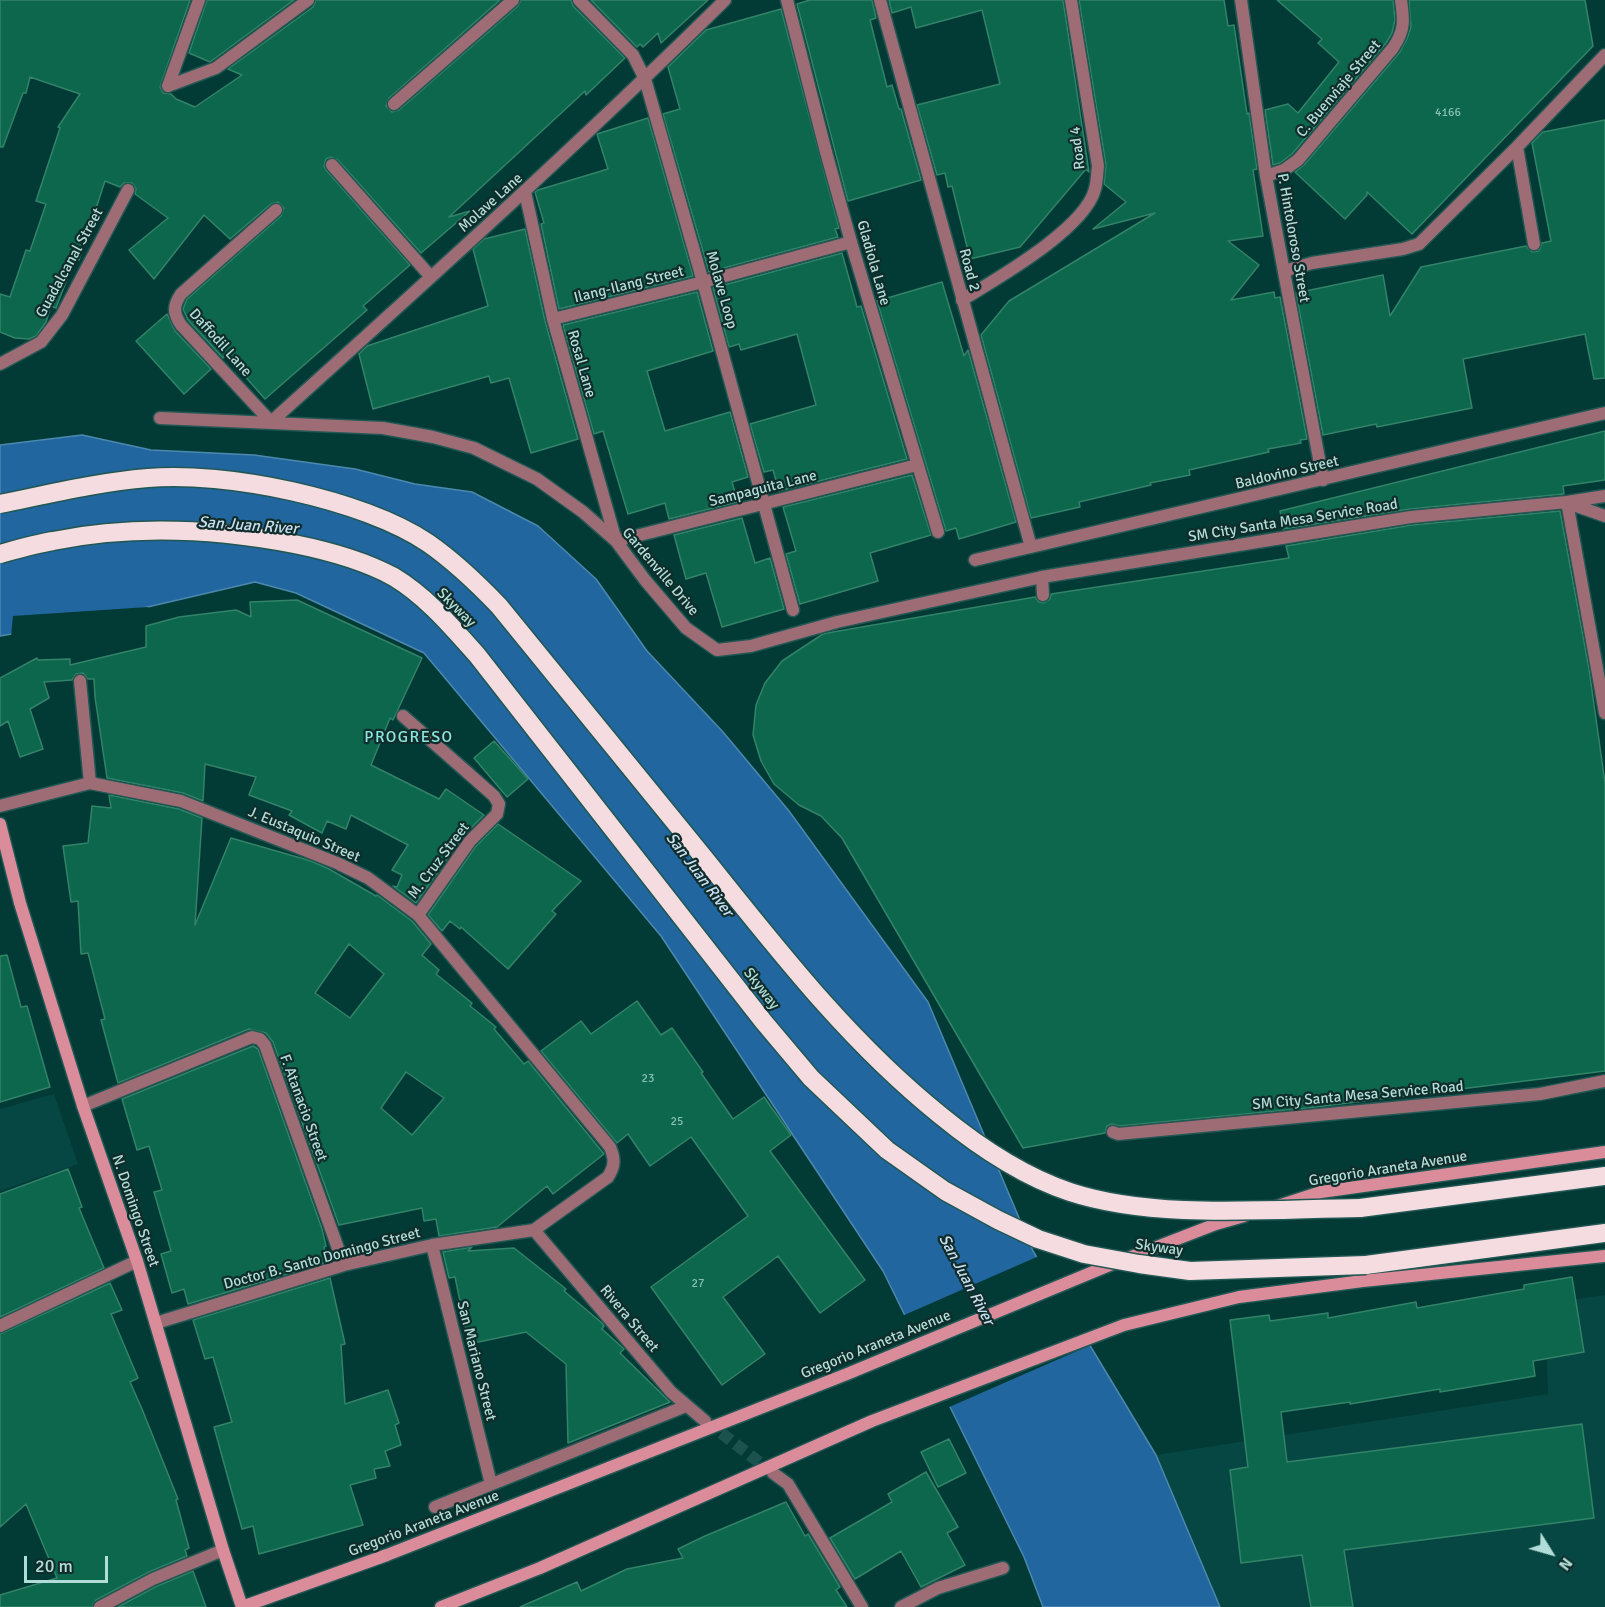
<!DOCTYPE html>
<html>
<head>
<meta charset="utf-8">
<style>
	body { margin:0 }
	#map { position:relative; width:1605px; height:1607px; overflow:hidden; background:#023a36; font-family:Signika,sans-serif }
	canvas { display:block }
	.north { position:absolute; left:1521px; top:1523px; width:60px; height:60px; -webkit-text-stroke:4px #102d2b; paint-order:stroke; rotate:127deg; font-size:16px; font-weight:700; line-height:24px; text-align:center; color:#b2dcd7 }
	.north::after { content:''; display:block; margin:auto; width:21px; height:27px; background:#b2dcd7; clip-path:polygon(50% 0,100% 100%,50% 72%,0 100%) }
	.scale { position:absolute; left:24px; top:1556px; width:84px; height:27px; box-sizing:border-box; border:3px solid #b2dcd7; border-top:0; padding-left:8px; font-size:18px; line-height:21px; white-space:nowrap; color:#b2dcd7; -webkit-text-stroke:4px #102d2b; paint-order:stroke }
</style>
</head>
<body>
<div id="map">
<canvas width="1605" height="1607"></canvas>
<div class="north">N</div>
<div class="scale">20 m</div>
</div>
<script>
const c = document.querySelector('canvas').getContext('2d');
c.lineJoin = 'round';
function fill(path, color) {
  c.fillStyle = color;
  c.fill(path, 'evenodd');
}
function stroke(path, color, width, dash) {
  c.strokeStyle = color;
  c.lineWidth = width;
  c.lineCap = dash ? 'butt' : 'round';
  c.setLineDash(dash || []);
  c.stroke(path);
}
function drawText(font, color, halo, rows, align = 'center') {
  c.font = font + ' Signika,sans-serif';
  c.lineWidth = 4.5;
  c.setLineDash([]);
  c.textBaseline = 'middle';
  c.strokeStyle = halo;
  c.fillStyle = color;
  for (const [text, x, y, turn = 0] of rows) {
    c.save();
    c.translate(x, y);
    c.rotate((+turn || 0) * Math.PI / 180);
    c.textAlign = isNaN(turn) ? turn : align;
    if (halo) c.strokeText(text, 0, 0);
    c.fillText(text, 0, 0);
    c.restore();
  }
}
const built = new Path2D(`
	M54,1094L78,1164L0,1191V1109Z
	M1605,1295V1607H1220L1156,1455L1548,1394L1545,1304Z`);
const water = new Path2D(`
	M82,435L151,450L254,455L355,469L415,484L472,492L538,526L596,579L647,651L723,732L789,811L928,1002L1033,1251L1156,1455L1220,1607H1043L1024,1557L883,1271L661,936L424,653L296,593L255,582L83,622L0,636V445Z`);
const pier = new Path2D(`
	M148,607V610L84,625L11,637L13,616Z
	M1039,1256L1093,1344L947,1408L902,1316Z`);
const building = new Path2D(`
	M0,0H190L160,87L163,93L171,94L176,99L195,107L242,75L228,69L313,7L316,0H500L389,98L386,106L392,112L399,110L518,6L521,0H571L573,6L625,58L586,95L585,91L449,217L470,211L421,253L338,160L331,157L326,159L324,166L326,170L410,265L363,306L367,310L265,399L226,355L223,358L188,320L183,309L187,299L281,216L284,208L278,202L271,204L230,239L204,215L154,279L129,250L168,218L135,194L136,189L132,183H124L120,187L105,181L79,260L75,258L56,308L51,306L46,322L36,336L29,339L15,338L0,332V294L10,297L26,250L30,251L46,204L36,201L60,128L58,127L80,94L30,77L26,93H23L3,147H0Z
	M207,0H294L210,62L189,53Z
	M591,0H708L661,43L658,33L643,47L640,44L637,47Z
	M810,0H872L876,18L870,20L887,87L892,85L899,109H901L921,180L848,201L797,4Z
	M889,0H1063L1089,172L1086,169L1020,247L970,259L952,186L948,187L945,173L937,175L917,105L1000,84L982,10L916,28L911,7L892,13Z
	M1079,0H1224L1228,26L1234,25L1247,114L1249,113L1257,169L1253,170L1263,236L1228,241L1259,265L1231,300L1274,292L1275,298L1280,297L1307,439L1300,440L1301,443L1268,449L1269,452L1189,470L1190,475L1150,483L1151,485L1079,502L1080,507L1031,518L981,335L1009,301L1155,213L1093,229L1126,202L1104,184L1106,165Z
	M1277,0H1393L1395,20L1392,33L1386,43L1292,154L1280,163L1273,165L1265,110L1288,104L1298,113L1339,62L1318,43L1322,39Z
	M1409,0H1585L1593,46L1412,234L1367,192V195L1345,219L1295,172L1304,165L1400,52L1407,39L1411,27Z
	M781,9L839,228L835,229L838,237L709,272L663,114L680,109L668,67L706,30Z
	M648,118L693,276L559,309L541,224L544,223L535,192L538,190L608,169L597,134Z
	M1605,120V378L1594,379L1585,334L1463,359L1472,408L1377,427L1376,424L1323,435L1296,293L1383,275L1390,316L1421,267L1526,246L1532,252L1539,251L1542,243L1551,241L1532,143L1543,132Z
	M525,229L545,321L578,439L531,453L509,378L491,383L489,376L373,409L359,354L367,346L488,306L473,249L484,239Z
	M842,253L857,307L861,306L907,459L779,491L773,470L764,472L750,424L816,405L797,334L741,350L739,344L729,347L713,288Z
	M942,282L964,356L968,350L1016,522L959,539L956,528L946,531L877,301Z
	M697,292L713,351L647,371L665,431L730,412L748,477L732,482L738,502L669,519L665,503L628,514L603,431L594,434L563,325Z
	M167,314L175,331L211,369L184,394L136,341Z
	M1605,431V480L1563,486L1564,494L1410,509L1283,529L1280,511Z
	M912,475L931,535L870,553L878,581L800,604L786,554L796,551L783,507Z
	M1560,511L1589,669L1605,783V1071L1308,1108L1119,1126L1112,1124L1107,1126L1105,1133L1023,1148L842,838L821,816L799,805L774,784L761,761L753,735L756,705L765,683L782,661L823,634L833,632L1035,597L1039,602L1044,603L1050,599L1051,594L1289,558L1286,546L1412,525Z
	M742,518L755,563L770,558L784,609L722,627L706,573L686,579L674,535Z
	M297,600L422,658L393,720L390,718L371,765L439,799L446,789L484,815L463,836L416,903L393,886L397,887L402,875L392,870L408,845L351,815L346,829L327,821L322,833L289,815L292,811L249,795L256,777L205,764L203,801L183,793L107,778L95,697L94,679H88L83,673L76,674L72,680L44,682L49,698L30,709L43,749L20,757L8,721L0,726V678L37,658L38,660L70,659V665L146,647V626L179,617L236,610L251,617L250,602Z
	M494,741L528,779L507,797L474,758Z
	M109,795L179,809L202,818L195,925L231,838L311,861L329,869L376,896L377,895L412,921L431,944L422,955L439,970L436,974L472,1003L470,1006L496,1027L494,1029L524,1064L528,1061L604,1154L553,1194L547,1186L497,1227L439,1236L436,1219L424,1221L422,1208L339,1225L273,1042L266,1033L249,1029L118,1083L101,1020L105,1019L88,953L81,954L78,901L71,902L63,846L88,843L92,806L111,808ZM349,944L384,974L350,1018L315,993ZM406,1072L444,1098L412,1135L381,1108Z
	M498,824L581,881L552,911L556,914L508,969L461,927L460,929L450,921L442,931L428,915L476,846Z
	M7,955L21,1007L27,1006L50,1087L0,1102V956Z
	M637,1001L661,1035L672,1028L703,1072L701,1073L733,1119L764,1097L791,1135L770,1151L865,1280L820,1313L778,1256L723,1297L765,1354L722,1385L651,1287L748,1216L691,1137L650,1166L628,1134L617,1143L541,1051L581,1021L591,1034Z
	M253,1046L258,1049L322,1229L326,1246L324,1247L327,1262L188,1304L184,1289L172,1293L161,1254L171,1251L154,1192L162,1190L149,1146L137,1150L122,1099Z
	M68,1169L82,1207L79,1208L104,1268L0,1317V1194Z
	M472,1247L468,1251L514,1248L566,1289L564,1291L602,1323L604,1326L602,1329L624,1349L620,1353L670,1402L568,1443L566,1364L526,1332L469,1344L455,1277L449,1278L443,1252Z
	M1572,1277L1584,1352L1533,1361L1535,1376L1440,1392V1389L1350,1404V1402L1281,1412L1287,1462L1582,1424L1594,1518L1344,1550L1353,1607H1311L1302,1555L1241,1563L1230,1470L1248,1467L1230,1320L1269,1315L1270,1321L1328,1313V1318L1416,1302L1417,1308L1524,1289V1285Z
	M330,1278L345,1344L341,1345L345,1404L388,1390L399,1423L395,1425L401,1445L385,1451L390,1466L374,1469L376,1478L350,1485L363,1525L259,1554L253,1526L242,1529L214,1427L232,1422L213,1357L205,1359L193,1320Z
	M110,1283L122,1310L111,1314L138,1378L130,1382L142,1409L178,1499L176,1500L189,1548L185,1550L187,1556L149,1572L96,1600L92,1607H0V1595L57,1578L26,1504L0,1527V1334Z
	M949,1439L966,1473L938,1487L921,1452Z
	M926,1472L958,1527L947,1533L965,1565L921,1587L901,1551L855,1579L830,1538L892,1502L888,1494Z
	M786,1502L805,1536L808,1534L840,1587L836,1590L847,1607H520L577,1582L581,1591L627,1569L683,1558L678,1549L705,1536Z
	M193,1571L206,1607H118L157,1586Z`);
const streetTunnel = new Path2D(`
	M707,1422L773,1473`);
const lane = new Path2D(`
	M1517,147L1534,244
	M826,152L851,242
	M1284,271L1312,263L1403,249L1419,244L1517,147L1605,55
	M0,364L41,342L62,315L128,190
	M1567,502L1605,713
	M1568,503L1605,516
	M1043,595L1042,577L1411,517L1567,502L1605,496
	M80,681L90,783
	M403,716L468,773
	M1113,1132L1118,1134L1540,1094L1605,1081
	M435,1507L686,1406`);
const street = new Path2D(`
	M579,0L633,55L645,79L703,282L793,610
	M787,0L826,152
	M880,0L1031,547
	M1241,0L1266,176L1323,480
	M168,86L216,68L308,0
	M168,86L199,0
	M394,104L513,0
	M332,165L431,277
	M1266,176L1284,170L1298,160L1393,48C1405,30 1404,21 1401,0
	M525,192L553,319L616,541L917,465
	M276,210L181,294C173,306 173,313 181,325L271,422C425,283 578,145 725,0
	M962,300C996,279 1085,229 1095,189C1097,182 1097,174 1098,166L1071,0
	M553,319L703,282L851,242L938,532
	M160,418L383,428L433,437L474,448L537,479L583,512L616,541L645,580L686,628L717,650L751,646L837,622L1042,577
	M975,560L1605,413
	M0,806L90,783L181,801L337,863L368,878L418,915L610,1147C615,1159 615,1166 608,1177L534,1230L432,1245L344,1265L156,1323
	M418,915L470,841L497,814L499,804L494,796L468,773
	M83,1106L252,1037L260,1039L265,1045L344,1265
	M534,1230L671,1392L705,1421
	M432,1245L491,1484
	M0,1326L137,1261
	M773,1473L788,1484L862,1607
	M100,1607L153,1579L223,1550
	M901,1607L938,1588L1003,1568`);
const secondary = new Path2D(`
	M0,824L20,903L83,1106L137,1261L223,1550L242,1607
	M1278,1206L1321,1192L1605,1152
	M242,1607L387,1555L847,1374L1105,1267L1216,1224L1244,1216
	M441,1607L540,1568L872,1421L1124,1325L1239,1297L1363,1281L1605,1256`);
const highway = new Path2D(`
	M1360,1208L1605,1176
	M1366,1265L1605,1233`);
const highwayBridge = new Path2D(`
	M0,504C49,494 98,482 148,478C225,471 363,499 428,543C454,561 477,583 499,606C568,690 636,775 705,859C778,950 849,1042 940,1115C979,1147 1022,1176 1070,1192C1155,1220 1270,1209 1360,1208
	M0,554C18,549 35,544 53,541C132,525 216,529 294,544C329,551 363,560 394,577C427,597 452,627 477,655L763,1021L811,1078L887,1150L945,1191L998,1220L1038,1239L1084,1254L1139,1264L1190,1271L1366,1265`);
const numberNames = [
	["4166",1448,113],
	["23",648,1079],
	["25",677,1122],
	["27",698,1284]
];
const streetNames = [
	["C. Buenviaje Street",1339,89,-50],
	["Road 4",1078,148,-97],
	["Molave Lane",491,203,-42],
	["P. Hintoloroso Street",1293,238,80],
	["Guadalcanal Street",70,263,-61],
	["Gladiola Lane",873,263,74],
	["Road 2",969,270,75],
	["Ilang-Ilang Street",629,285,-14],
	["Molave Loop",721,290,74],
	["Daffodil Lane",220,343,48],
	["Rosal Lane",581,364,74],
	["Baldovino Street",1287,473,-13],
	["Sampaguita Lane",763,489,-14],
	["SM City Santa Mesa Service Road",1293,521,-9],
	["Gardenville Drive",660,572,50],
	["Skyway",456,608,45],
	["J. Eustaquio Street",304,835,23],
	["M. Cruz Street",439,861,-53],
	["Skyway",761,989,52],
	["SM City Santa Mesa Service Road",1358,1096,-5],
	["F. Atanacio Street",303,1108,70],
	["Gregorio Araneta Avenue",1388,1169,-9],
	["N. Domingo Street",135,1211,71],
	["Skyway",1159,1248,8],
	["Doctor B. Santo Domingo Street",322,1259,-15],
	["Rivera Street",629,1319,50],
	["Gregorio Araneta Avenue",876,1345,-22],
	["San Mariano Street",476,1361,76],
	["Gregorio Araneta Avenue",424,1524,-21]
];
const waterNames = [
	["San Juan River",248,526,4],
	["San Juan River",699,875,53],
	["San Juan River",966,1280,62]
];
const neighbourhoodNames = [
	["PROGRESO",409,738]
];
fill(built, '#074743');
fill(water, '#21669e');
stroke(water, '#4c89af', 1.5);
fill(pier, '#023a36');
fill(building, '#0c674d');
stroke(building, '#338368', 1.5);
stroke(streetTunnel, '#1c524e', 12, [12, 6]);
stroke(lane, '#225753', 15);
stroke(street, '#225753', 15);
stroke(secondary, '#225753', 15);
stroke(highway, '#225753', 21);
stroke(lane, '#9d6c75', 12);
stroke(street, '#9d6c75', 12);
stroke(secondary, '#da8c9b', 12);
stroke(highway, '#f5dce0', 18);
stroke(highwayBridge, '#225753', 21, []);
stroke(highwayBridge, '#f5dce0', 18);
drawText('12px', '#88bfb4', null, numberNames);
drawText('15px', '#b2dcd7', '#102d2b', streetNames);
drawText('italic 16px', '#cadef1', '#102d2b', waterNames);
c.letterSpacing = '1.5px';
drawText('16px', '#8be7de', '#102d2b', neighbourhoodNames);
c.letterSpacing = '0px';
</script>
</body>
</html>
